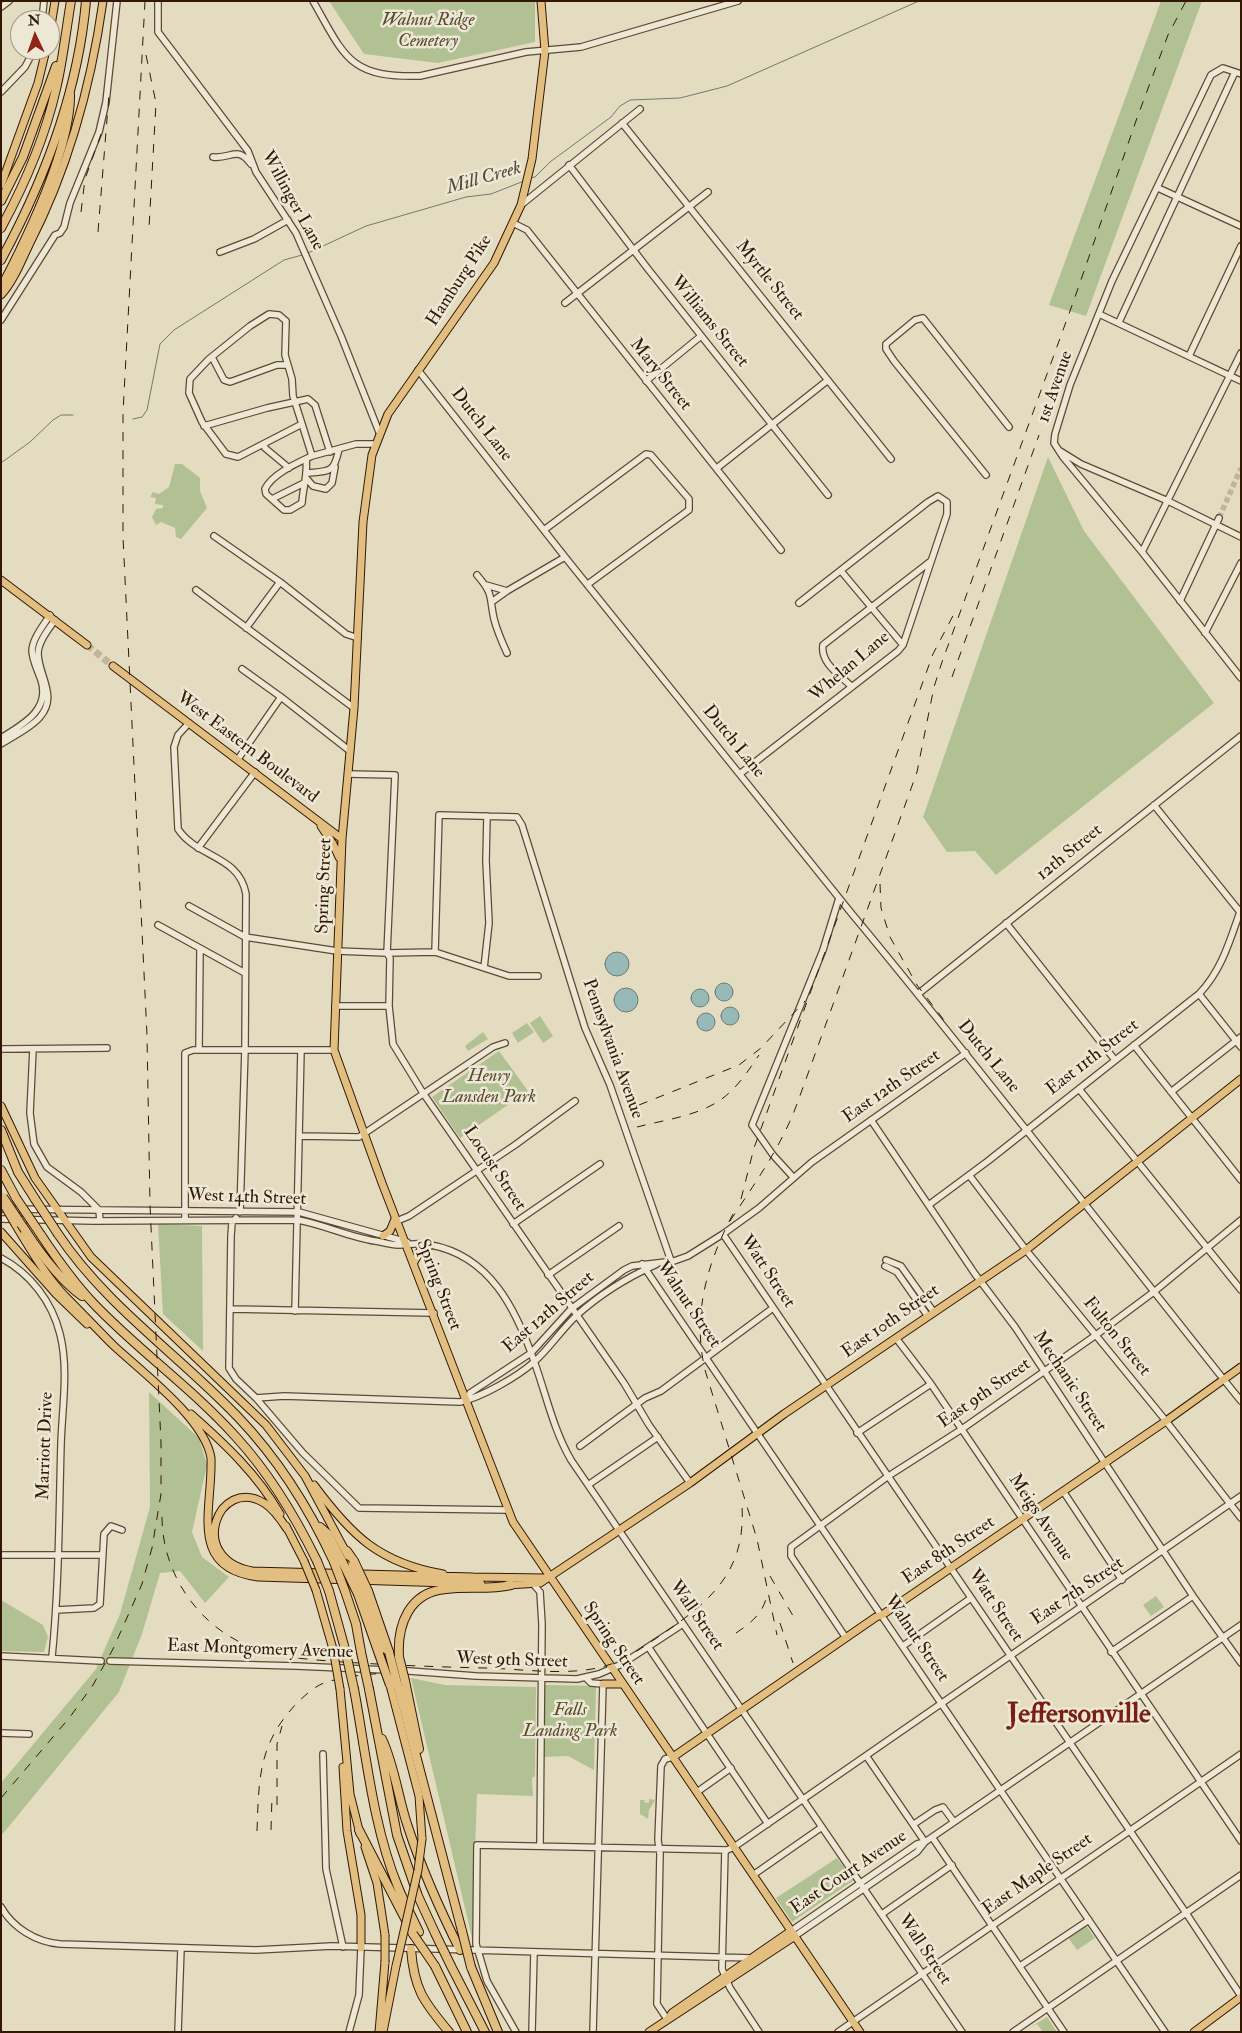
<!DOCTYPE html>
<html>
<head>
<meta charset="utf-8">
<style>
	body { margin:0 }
	#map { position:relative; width:1242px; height:2033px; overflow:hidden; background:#e4dcc0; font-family:"IM FELL Double Pica",serif }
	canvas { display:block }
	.frame { position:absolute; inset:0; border:2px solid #321803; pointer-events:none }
	.north { position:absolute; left:10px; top:10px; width:50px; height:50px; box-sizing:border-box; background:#ede8d6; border:1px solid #a29582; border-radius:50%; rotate:357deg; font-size:14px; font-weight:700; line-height:20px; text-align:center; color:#321803 }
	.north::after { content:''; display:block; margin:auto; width:18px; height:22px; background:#8f2418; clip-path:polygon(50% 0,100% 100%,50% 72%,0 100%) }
</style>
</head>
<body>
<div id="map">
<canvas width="1242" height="2033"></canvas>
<div class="frame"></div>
<div class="north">N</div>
</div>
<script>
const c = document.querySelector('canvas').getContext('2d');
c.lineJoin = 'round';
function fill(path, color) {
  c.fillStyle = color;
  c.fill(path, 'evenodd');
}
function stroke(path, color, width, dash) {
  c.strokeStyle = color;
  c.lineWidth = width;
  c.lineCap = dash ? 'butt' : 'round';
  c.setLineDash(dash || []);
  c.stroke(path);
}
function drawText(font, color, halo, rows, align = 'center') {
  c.font = font + ' "IM FELL Double Pica",serif';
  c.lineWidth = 5;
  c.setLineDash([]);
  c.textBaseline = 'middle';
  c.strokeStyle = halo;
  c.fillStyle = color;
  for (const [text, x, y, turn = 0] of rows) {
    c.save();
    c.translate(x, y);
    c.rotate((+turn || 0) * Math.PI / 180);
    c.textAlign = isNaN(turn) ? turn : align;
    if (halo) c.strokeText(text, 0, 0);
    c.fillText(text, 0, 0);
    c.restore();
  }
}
const green = new Path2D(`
	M329,1H535V42L438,63L364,54Z
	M1161,1H1202L1086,316L1049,305Z
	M1048,457L1084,531L1214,703L996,875L975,851L947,852L923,817Z
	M175,464H182L200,478V491L207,508L181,539L176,537L175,528L161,522L156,525L152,517L156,509L163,508V505L155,504L156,498L150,497L153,492L159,494L169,487Z
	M540,1016L553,1036L543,1043L530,1023Z
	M527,1023L534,1032L518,1043L512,1033Z
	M483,1032L488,1039L468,1051L465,1046Z
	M499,1051L528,1091L460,1138L432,1097Z
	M158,1224L202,1226L203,1351L163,1314Z
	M149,1392L199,1438L207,1465L192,1532L202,1557L229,1577L205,1603L180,1571L160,1573L142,1634L119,1692L1,1836V1783L96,1669L120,1614L150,1507Z
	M1156,1596L1164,1607L1151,1616L1143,1605Z
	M1,1600L43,1625L48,1637L44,1652L1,1651Z
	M411,1678L445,1685L536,1687L535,1776L532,1778L533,1796L477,1794L472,1938Z
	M545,1685L596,1686L594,1770L568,1756L544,1757Z
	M649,1799L655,1800L649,1810L648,1819L640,1814V1800H645L644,1802L649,1803Z
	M837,1858L854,1880L792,1922L776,1898Z
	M1085,1924L1095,1938L1077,1950L1067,1936Z
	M1047,2017L1057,2032H1043L1037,2024L1026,2030Z`);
const water = new Path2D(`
	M605 964a12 12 0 1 1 24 0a12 12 0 1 1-24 0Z
	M715 992a9 9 0 1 1 18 0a9 9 0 1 1-18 0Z
	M614 1000a12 12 0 1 1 24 0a12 12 0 1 1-24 0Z
	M691 998a9 9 0 1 1 18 0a9 9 0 1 1-18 0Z
	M721 1016a9 9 0 1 1 18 0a9 9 0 1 1-18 0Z
	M697 1022a9 9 0 1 1 18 0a9 9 0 1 1-18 0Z`);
const stream = new Path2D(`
	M530,178L535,177L550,162L611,117L620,106L630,100L680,98L727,86L919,1
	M308,253L366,226L466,197L491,194L524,181
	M133,419L142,417L147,410L160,344L174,330L284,260L302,255
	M1,463L30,442L53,420L61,415H73`);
const minorTunnel = new Path2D(`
	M1219,518L1241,468`);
const majorTunnel = new Path2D(`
	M87,645L113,666`);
const minor = new Path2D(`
	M158,1V32L248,151L256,172L296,233L341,336L379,432
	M313,1C345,57 349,78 420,76L526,52L581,47L738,1
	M1,7L9,1
	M42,20L44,1
	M1241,74L1223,68L1211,75L1112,281L1070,385L1055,434L1054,443L1063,457L1142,552L1241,678
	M1,92L25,67L34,50
	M622,123L891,459
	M213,157C232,159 237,145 251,164
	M569,165L648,269L828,495
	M1158,188L1241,226
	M521,205L640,109
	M513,223L527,230L781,550
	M220,252L254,239L288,220
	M565,303L708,192
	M1099,314L1241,381
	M1,320L55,235L60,233L64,227L70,203L99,132L106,102L117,1
	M1119,322L1235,72
	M1189,356L1241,246
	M212,357L224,380L230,382L277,365H287
	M418,370L565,557L852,914C985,1074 1111,1239 1241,1401
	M646,381L701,336
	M302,424L293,396L292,379L285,355L286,321L279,315L269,314L250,326L209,359L190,379L189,393L202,422L226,454L238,457L302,424L312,456
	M204,426L267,408L308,399L315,405L330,452
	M264,444L265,448L289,468
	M1060,451L1081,464L1168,501L1241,537
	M306,459C308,474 303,487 302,503L290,510H284L266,494L265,489C272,474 297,463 312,456L356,444H375
	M717,468L828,380
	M308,473C330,471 334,473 339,449
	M986,475L894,361L886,349V344L915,320L923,318L1009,427
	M306,478L313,486L326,489L332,483L335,467
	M272,499L304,483
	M544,530L646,454L651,455L689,499V510L588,584
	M214,536L280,582L346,634L358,638
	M1142,552L1241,353
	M841,571L903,645
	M477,575C494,595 489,596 494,619C497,631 502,642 507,653
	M486,585L507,591L565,557
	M196,590L354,708
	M493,601L507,591
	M1180,601L1219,518
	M246,628L280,582
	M1205,633L1241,563
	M242,669L281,697L350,751
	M852,687C840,675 820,663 823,645L931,561
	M189,723L178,735L174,747L178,829C197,858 239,855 246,894L245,1049L240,1212
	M1,738C22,725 51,710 41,680C38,671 32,660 32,650C33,638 43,626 50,615
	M1,744C13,736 31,728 40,717C58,696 39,677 38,654C38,642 48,630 55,620
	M238,759L281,697
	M741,773L898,651L903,645L947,514V502L938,496L928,502L799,603
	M348,774L395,775L387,953L390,958L389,1006L393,1044L423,1093L624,1383L649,1425L690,1483
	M1154,805L1240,912
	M198,848L255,772
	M189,906L245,937L337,951L387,953L435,952L509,976H538
	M1006,923L1115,1060
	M158,925L245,973
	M435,952L439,815L517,817L522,825L585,1028L610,1085L671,1261
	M484,968L489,923L486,861L487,816
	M918,994L1241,736
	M1199,994L1241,1047
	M335,1006H389
	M1134,1045L1241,1180
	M3,1049L107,1048
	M33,1049L30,1113L34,1144L47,1167L81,1192L99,1210L100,1221
	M199,1050L200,949
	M1079,1089L1241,1290
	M1171,1092L1241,1037
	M871,1120L975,1274L1015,1327L1193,1596L1241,1663
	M300,1136L359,1137L493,1047L505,1043
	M969,1175L1026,1250L1166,1421L1241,1518
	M793,1177L773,1155L752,1125L823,950L839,898
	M930,1204L988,1161L1199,994C1222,970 1230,940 1241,909
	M1,1209L299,1212L407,1242
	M236,1218L232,1223L231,1236L229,1368L236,1379L256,1398L303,1453L359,1508L508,1510
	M1,1219L93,1221L298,1220C325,1225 349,1237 375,1241C382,1242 390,1245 398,1245C411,1245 416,1242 431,1245C490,1256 516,1309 534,1361C546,1394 553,1429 571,1460L962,2032
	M185,1220V1053L193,1050H334
	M397,1221L409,1216L515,1145L575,1101
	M513,1224L600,1164
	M723,1234L1186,1913L1241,1996
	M1,1258C31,1274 52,1302 60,1334C69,1369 62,1409 61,1444C59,1515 59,1587 52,1657
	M886,1260L901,1266L933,1311
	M642,1264L1165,2032
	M885,1266L897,1272L927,1315
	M548,1275L619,1226
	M231,1309L434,1313
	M295,1311L301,1050
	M896,1338L931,1384L1241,1841
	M256,1398L284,1396L460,1402C482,1397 517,1377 534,1362C549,1349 561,1330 576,1316C599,1295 628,1277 657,1264
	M467,1401L470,1393L531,1353L571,1309L624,1270L632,1266L674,1261L688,1256L723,1234L759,1208L812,1162L966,1053
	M857,1433L931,1384
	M580,1446L645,1398L661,1391L773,1308
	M588,1485L658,1437
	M1063,1491L1122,1580
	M1,1555H102
	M534,1585L540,1592L542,1624L540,1845
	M56,1610L94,1608L100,1604L104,1534L111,1526L122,1530
	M846,1638L791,1556V1547L887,1477L962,1429L1096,1335L1155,1291L1241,1220
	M903,1646L971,1598
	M649,1648L768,1824
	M1111,1652L1193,1596
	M1,1656L101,1661
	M110,1661L296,1666L409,1671L476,1676L577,1679L599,1674L622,1664L683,1624
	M586,1678L591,1683L603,1684L593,2032
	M1,1733L29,1734
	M323,1754L326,1869L343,1947
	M867,1757L925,1842
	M697,1792L731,1768
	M914,1824L935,1810L943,1807L954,1822
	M932,1837L1064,2032
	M725,1850L722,1969L730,1988L759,2032
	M753,1875L822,1827
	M1,1907C13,1928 36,1942 60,1944L256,1950L332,1946L751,1958
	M882,1914L952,1865
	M791,1931L917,1844L925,1842
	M795,1936L917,1852L925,1842L1241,1625
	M1020,1966L1089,1920
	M667,2019L657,2004L660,1854L658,1840L661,1766L665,1759L673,1757
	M178,2032L181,1948
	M349,2032L359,1995L361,1948
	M516,2032L487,1981L476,1944L477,1845L727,1850L734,1847L1241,1496
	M532,2032L534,1953
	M838,2032L1241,1754
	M1013,2032L1241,1875`);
const major = new Path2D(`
	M541,1L545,51L532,159L521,205L494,263L388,414L372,455L363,522L354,708L342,839L334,1050L382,1183L513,1522L860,2032
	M50,32L55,1
	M1,185L38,83L46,50
	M1,295C13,282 21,262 29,245C68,169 91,86 103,1
	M1,580L87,645
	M113,666L342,839
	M321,826L333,844L339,857
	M1,1106L35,1178L91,1257L266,1425L305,1476L348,1556
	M15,1224C30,1249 45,1275 65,1296C81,1312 97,1329 113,1345C142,1372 205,1419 211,1458C213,1509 187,1568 258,1577L481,1584
	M1,1232L56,1294L87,1324
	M383,1236L390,1231L395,1219
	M414,1262L420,1251L431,1245
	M191,1414C225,1444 258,1475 280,1514
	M314,1485C351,1535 379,1563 443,1574
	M286,1526L304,1561
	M287,1529C281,1520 274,1509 264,1503C218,1475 186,1559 252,1571L473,1577
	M471,1577L547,1578
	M507,1585L540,1583L690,1483L784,1414L1026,1250L1241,1079
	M316,1590L333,1649
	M364,1592L383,1653
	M603,1684H622
	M390,1685L419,1796L422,1839
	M340,1689L350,1794L360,1834
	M673,1757L876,1617L882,1615L1166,1421L1241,1367
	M343,1767L347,1831L361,1915V1948
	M365,1847L377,1883L385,1935
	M668,2019L672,2013L791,1931
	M379,2032L385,1962
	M383,2032L396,1966
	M649,2032L795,1936
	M1194,2032L1241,1997`);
const highway = new Path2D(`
	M1,201L23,157L56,66
	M1,228C25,184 45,137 56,89C63,60 66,30 71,1
	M1,260C44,181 78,91 86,1
	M1,288C26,240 71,148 70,94
	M1,1130L18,1172L35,1199
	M1,1170L16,1198
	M25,1230C40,1253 60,1280 82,1296
	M58,1234C106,1306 179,1355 238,1417C279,1460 309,1508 334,1562
	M41,1235C57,1259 74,1283 94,1304C139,1351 193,1389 236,1437C270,1474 295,1516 317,1561
	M320,1527L328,1534L342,1561
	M347,1551L354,1561
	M329,1591L345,1649
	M345,1591L356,1624L361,1652
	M368,1591L389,1652
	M358,1594L379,1654
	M399,1657C397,1625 409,1592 446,1589C468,1586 489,1590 511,1585
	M405,1681L419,1749
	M397,1683L462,1931
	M354,1689C366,1753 373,1827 398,1887C404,1902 412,1917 419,1932
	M369,1689L397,1835L418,1896L435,1933
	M382,1739C395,1767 398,1798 408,1827C422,1870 440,1910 460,1950
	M359,1830L413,1934
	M411,1949C414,1989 423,2001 449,2032
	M435,1966L467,2032
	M451,1966L485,2032
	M471,1967L498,2032`);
const rail = new Path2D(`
	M146,55L156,103L149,228
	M81,212L85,179L101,134
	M98,232L109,94
	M952,677L1039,435
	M880,884L881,908L890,937L917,985L947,1024
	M639,1105L739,1065L761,1048L805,1001
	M637,1127C668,1119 707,1115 730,1092C742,1081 750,1068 759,1055
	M741,1199L754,1148L908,723L933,654L956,610
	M733,1214C707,1263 692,1315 705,1370L757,1539L777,1635
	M730,1221C755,1183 781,1147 797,1104L917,772L934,687L942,662L1074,300L1137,118L1168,35L1186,1
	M162,1517C162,1567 191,1616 236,1640C267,1658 307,1659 342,1662C390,1665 437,1667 485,1668C523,1669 565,1676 602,1667C624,1661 642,1648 661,1635C711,1601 746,1571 742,1506
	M770,1576L796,1621
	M780,1623L793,1663
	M736,1633C751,1623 765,1612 767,1593
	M1,1798L70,1717L93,1685L113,1649L142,1584L152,1548L161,1494V1443L150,1205L147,1035L123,537V413L145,1
	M277,1805V1744L282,1726
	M271,1830L272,1797
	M257,1831C259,1778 258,1745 296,1704C305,1695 316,1685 327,1682C352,1674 381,1674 407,1671`);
const majorBridge = new Path2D(`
	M1,1200L15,1224
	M304,1561L316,1590
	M352,1565L364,1592
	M333,1649L340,1689
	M385,1935V1962
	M396,1966L418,1870L422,1839`);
const highwayBridge = new Path2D(`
	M3,1197L25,1230
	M16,1198L41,1235
	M35,1199L58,1234
	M317,1561L329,1591
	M342,1561L358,1594
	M354,1561L368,1591
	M334,1562L345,1591
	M345,1649L354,1689
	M361,1652L369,1689
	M389,1652L397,1683
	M379,1654L390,1685
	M399,1657L405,1681
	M462,1931L471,1967
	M435,1933L451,1966
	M413,1934L435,1966`);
const parkNames = [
	["Walnut Ridge",428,21],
	["Cemetery",428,42],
	["Henry",489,1077],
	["Lansden Park",489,1098],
	["Falls",570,1711],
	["Landing Park",570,1732]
];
const streetNames = [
	["Willinger Lane",292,201,61],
	["Hamburg Pike",460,281,-57],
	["Myrtle Street",769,281,51],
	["Williams Street",709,322,51],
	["Mary Street",660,375,51],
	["1st Avenue",1056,387,-71],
	["Dutch Lane",481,425,52],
	["Whelan Lane",850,667,-40],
	["Dutch Lane",733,742,51],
	["West Eastern Boulevard",247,748,37],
	["12th Street",1070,853,-39],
	["Spring Street",325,886,-88],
	["Pennsylvania Avenue",612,1049,70],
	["Dutch Lane",988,1057,51],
	["East 11th Street",1093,1058,-38],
	["East 12th Street",892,1087,-35],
	["Locust Street",494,1169,56],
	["West 14th Street",247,1198,2],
	["Watt Street",767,1272,56],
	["Spring Street",438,1285,69],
	["Walnut Street",688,1305,56],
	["East 12th Street",549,1313,-41],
	["East 10th Street",891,1322,-35],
	["Fulton Street",1116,1337,51],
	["Mechanic Street",1069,1382,56],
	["East 9th Street",985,1394,-35],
	["Marriott Drive",46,1446,-88],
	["Meigs Avenue",1040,1518,56],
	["East 8th Street",949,1551,-34],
	["East 7th Street",1078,1592,-34],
	["Watt Street",995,1606,56],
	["Wall Street",696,1616,55],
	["Walnut Street",916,1639,56],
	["Spring Street",613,1644,56],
	["East Montgomery Avenue",260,1650,2],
	["West 9th Street",512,1661,2],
	["East Court Avenue",849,1873,-34],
	["East Maple Street",1038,1875,-35],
	["Wall Street",924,1950,56]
];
const waterNames = [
	["Mill Creek",484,179,-16]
];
const townNames = [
	["Jeffersonville",1079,1716]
];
fill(green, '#b2c193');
fill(water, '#97bab9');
stroke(water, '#6f7970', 1);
stroke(stream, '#6f7970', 1);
stroke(minorTunnel, '#c0b59a', 5.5, [5.5, 3]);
stroke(majorTunnel, '#c0b59a', 7, [7, 3.5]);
stroke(minor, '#5e4932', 8);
stroke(major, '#321803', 9);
stroke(highway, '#321803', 10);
stroke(minor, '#ede8d6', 5.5);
stroke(major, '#e2be80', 7);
stroke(highway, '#e2be80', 8);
stroke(rail, '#321803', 1, [9, 9]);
stroke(majorBridge, '#321803', 9, []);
stroke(highwayBridge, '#321803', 10, []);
stroke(majorBridge, '#e2be80', 7);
stroke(highwayBridge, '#e2be80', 8);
drawText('italic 18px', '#584b2e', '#ede8d6', parkNames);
drawText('18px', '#321803', '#ede8d6', streetNames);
drawText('italic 19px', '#50493a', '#ede8d6', waterNames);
drawText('bold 28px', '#7a1f14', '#ede8d6', townNames);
</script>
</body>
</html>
